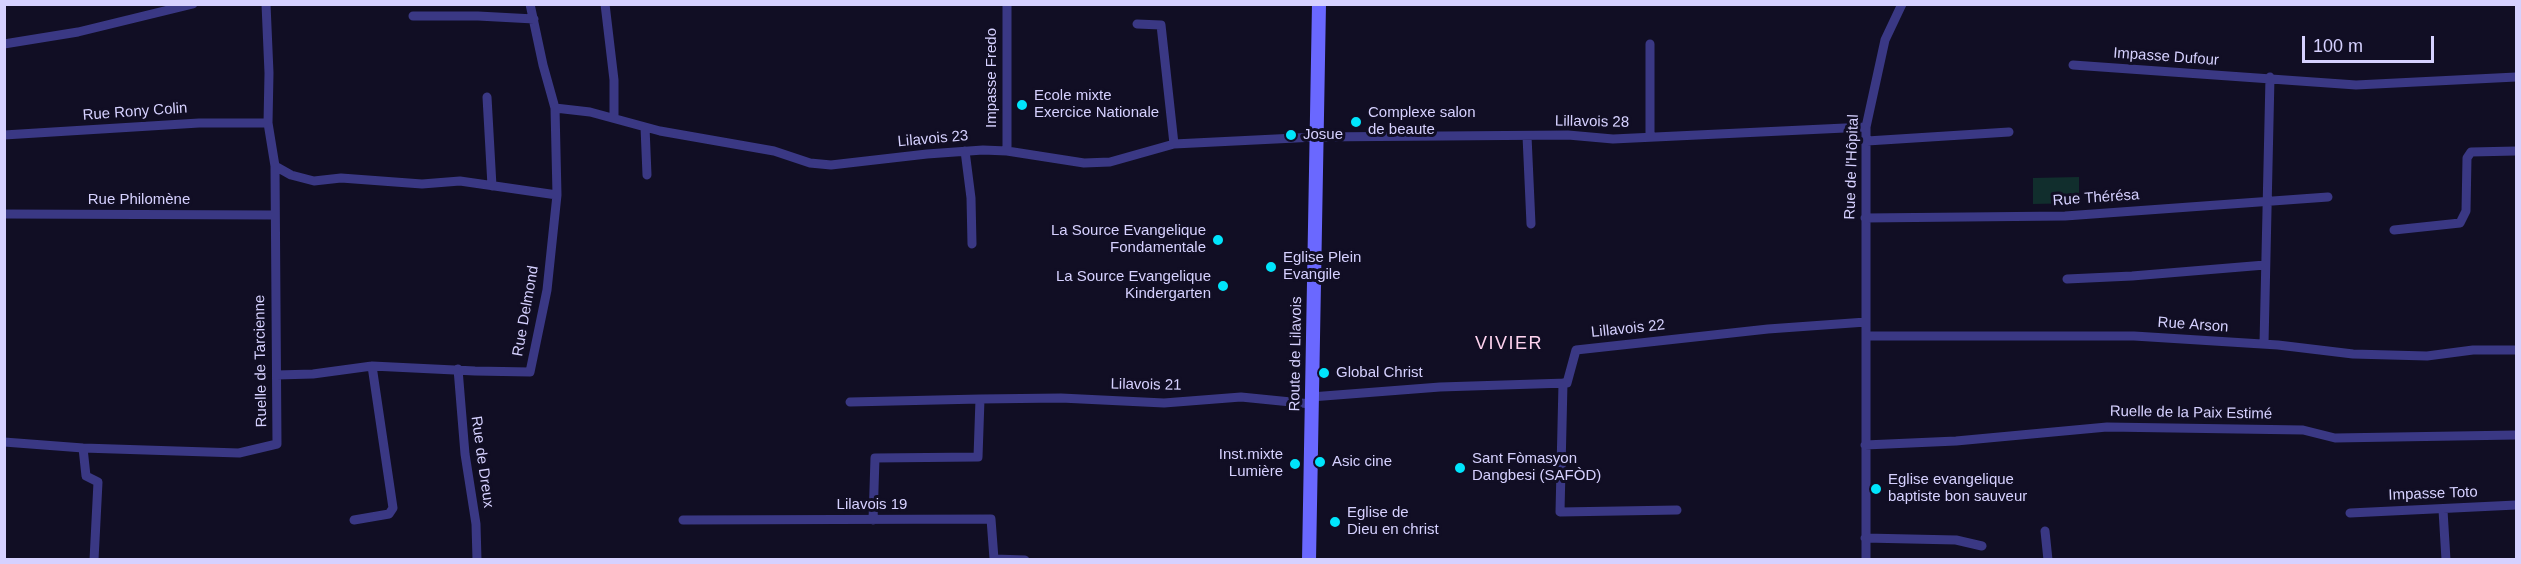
<!DOCTYPE html>
<html>
<head>
<meta charset="utf-8">
<style>
	body { margin:0 }
	#map { position:relative; width:2521px; height:564px; overflow:hidden; background:#110e24; font-family:Arial,sans-serif }
	canvas { display:block }
	.frame { position:absolute; inset:0; border:6px solid #d6d1ff; pointer-events:none }
	.scale { position:absolute; left:2302px; top:36px; width:132px; height:27px; box-sizing:border-box; border:3px solid #d6d1ff; border-top:0; padding-left:8px; font-size:18px; line-height:21px; white-space:nowrap; color:#d6d1ff; -webkit-text-stroke:4px #110e24; paint-order:stroke }
</style>
</head>
<body>
<div id="map">
<canvas width="2521" height="564"></canvas>
<div class="frame"></div>
<div class="scale">100 m</div>
</div>
<script>
const c = document.querySelector('canvas').getContext('2d');
c.lineJoin = 'round';
function fill(path, color) {
  c.fillStyle = color;
  c.fill(path, 'evenodd');
}
function stroke(path, color, width, dash) {
  c.strokeStyle = color;
  c.lineWidth = width;
  c.lineCap = dash ? 'butt' : 'round';
  c.setLineDash(dash || []);
  c.stroke(path);
}
function drawText(font, color, halo, rows, align = 'center') {
  c.font = font + ' Arial,sans-serif';
  c.lineWidth = 6;
  c.setLineDash([]);
  c.textBaseline = 'middle';
  c.strokeStyle = halo;
  c.fillStyle = color;
  for (const [text, x, y, turn = 0] of rows) {
    c.save();
    c.translate(x, y);
    c.rotate((+turn || 0) * Math.PI / 180);
    c.textAlign = isNaN(turn) ? turn : align;
    if (halo) c.strokeText(text, 0, 0);
    c.fillText(text, 0, 0);
    c.restore();
  }
}
const green = new Path2D(`
	M2079,177V203L2033,204V178Z`);
const minor = new Path2D(`
	M605,4L614,80V118
	M1007,4V151
	M413,16H478L534,19
	M1137,24L1161,25L1174,144
	M4,44L78,32L193,4
	M1650,44V137
	M2073,65L2356,85L2516,77
	M487,97L492,186
	M555,108L590,112L660,131L774,151L810,163L831,165L927,154L983,150L1007,151L1084,163L1110,162L1174,144L1316,137L1568,135L1613,139L1866,127
	M645,127L647,175
	M4,135L199,123H268
	M1527,136L1531,224
	M1867,141L2009,132
	M965,151L971,198L972,244
	M275,166L291,175L314,181L341,178L422,184L460,181L557,195
	M4,214L274,215
	M1865,218L2065,216L2328,197
	M2394,230L2460,223L2466,211L2467,158L2471,152L2516,151
	M2067,279L2132,276L2265,265
	M1866,336H2134L2278,345L2353,354L2427,356L2473,350H2516
	M2264,344L2270,77
	M458,369L465,454L476,524L477,560
	M277,375L313,374L372,366L475,371L530,372L547,290L557,195L555,108L543,65L530,4
	M1563,383L1560,512L1677,510
	M1311,397L1440,387L1567,383L1576,350L1768,329L1866,322
	M850,402L980,399
	M4,442L83,448L239,453L277,444L275,166L268,123L269,73L266,4
	M1865,445L1956,441L2107,427L2303,430L2335,438L2516,435
	M83,448L86,476L98,482L94,560
	M2443,510L2446,560
	M2350,513L2516,505
	M354,520L389,514L393,508L372,366
	M683,520L991,519L994,559L1025,560
	M873,520L875,458L978,457L980,399L1061,398L1164,403L1241,397L1311,404
	M2045,531L2048,560
	M1865,538L1956,540L1982,546
	M1866,560V127L1885,40L1902,4`);
const secondary = new Path2D(`
	M1309,560L1319,4`);
const markers = [
	[1022,105,6,"#00e5fc"],
	[1356,122,6,"#00e5fc"],
	[1291,135,6,"#00e5fc"],
	[1218,240,6,"#00e5fc"],
	[1271,267,6,"#00e5fc"],
	[1223,286,6,"#00e5fc"],
	[1324,373,6,"#00e5fc"],
	[1320,462,6,"#00e5fc"],
	[1295,464,6,"#00e5fc"],
	[1460,468,6,"#00e5fc"],
	[1876,489,6,"#00e5fc"],
	[1335,522,6,"#00e5fc"]
];
const streetNames = [
	["Impasse Dufour",2166,57,4],
	["Impasse Fredo",992,78,-90],
	["Rue Rony Colin",135,112,-4],
	["Lillavois 28",1592,122,1],
	["Lilavois 23",933,139,-5],
	["Rue de l'Hôpital",1852,167,-88],
	["Rue Thérésa",2096,198,-4],
	["Rue Philomène",139,200],
	["Rue Delmond",526,311,-80],
	["Rue Arson",2193,325,4],
	["Lillavois 22",1628,329,-6],
	["Route de Lilavois",1296,354,-89],
	["Ruelle de Tarcienne",261,361,-91],
	["Lilavois 21",1146,385,1],
	["Ruelle de la Paix Estimé",2191,413,1],
	["Rue de Dreux",482,462,82],
	["Impasse Toto",2433,494,-2],
	["Lilavois 19",872,505]
];
const poiNames = [
	["Ecole mixte",1034,96],
	["Exercice Nationale",1034,113],
	["Complexe salon",1368,113],
	["de beaute",1368,130],
	["Josue",1303,135],
	["La Source Evangelique",1206,231,"right"],
	["Fondamentale",1206,248,"right"],
	["Eglise Plein",1283,258],
	["Evangile",1283,275],
	["La Source Evangelique",1211,277,"right"],
	["Kindergarten",1211,294,"right"],
	["Global Christ",1336,373],
	["Inst.mixte",1283,455,"right"],
	["Lumière",1283,472,"right"],
	["Sant Fòmasyon",1472,459],
	["Dangbesi (SAFÒD)",1472,476],
	["Asic cine",1332,462],
	["Eglise evangelique",1888,480],
	["baptiste bon sauveur",1888,497],
	["Eglise de",1347,513],
	["Dieu en christ",1347,530]
];
const quarterNames = [
	["VIVIER",1509,344]
];
fill(green, '#112e2d');
stroke(minor, '#3a3884', 9);
stroke(secondary, '#6a68ff', 14);
for (const [x, y, r, color] of markers) {
  const dot = new Path2D();
  dot.arc(x, y, r, 0, 2 * Math.PI);
  c.fillStyle = color;
  c.fill(dot);
  stroke(dot, '#110e24', 2);
}
drawText('15px', '#d6d1ff', '#110e24', streetNames);
drawText('15px', '#d6d1ff', '#110e24', poiNames, 'left');
c.letterSpacing = '1.5px';
drawText('18px', '#ffd3ef', '#110e24', quarterNames);
c.letterSpacing = '0px';
</script>
</body>
</html>
